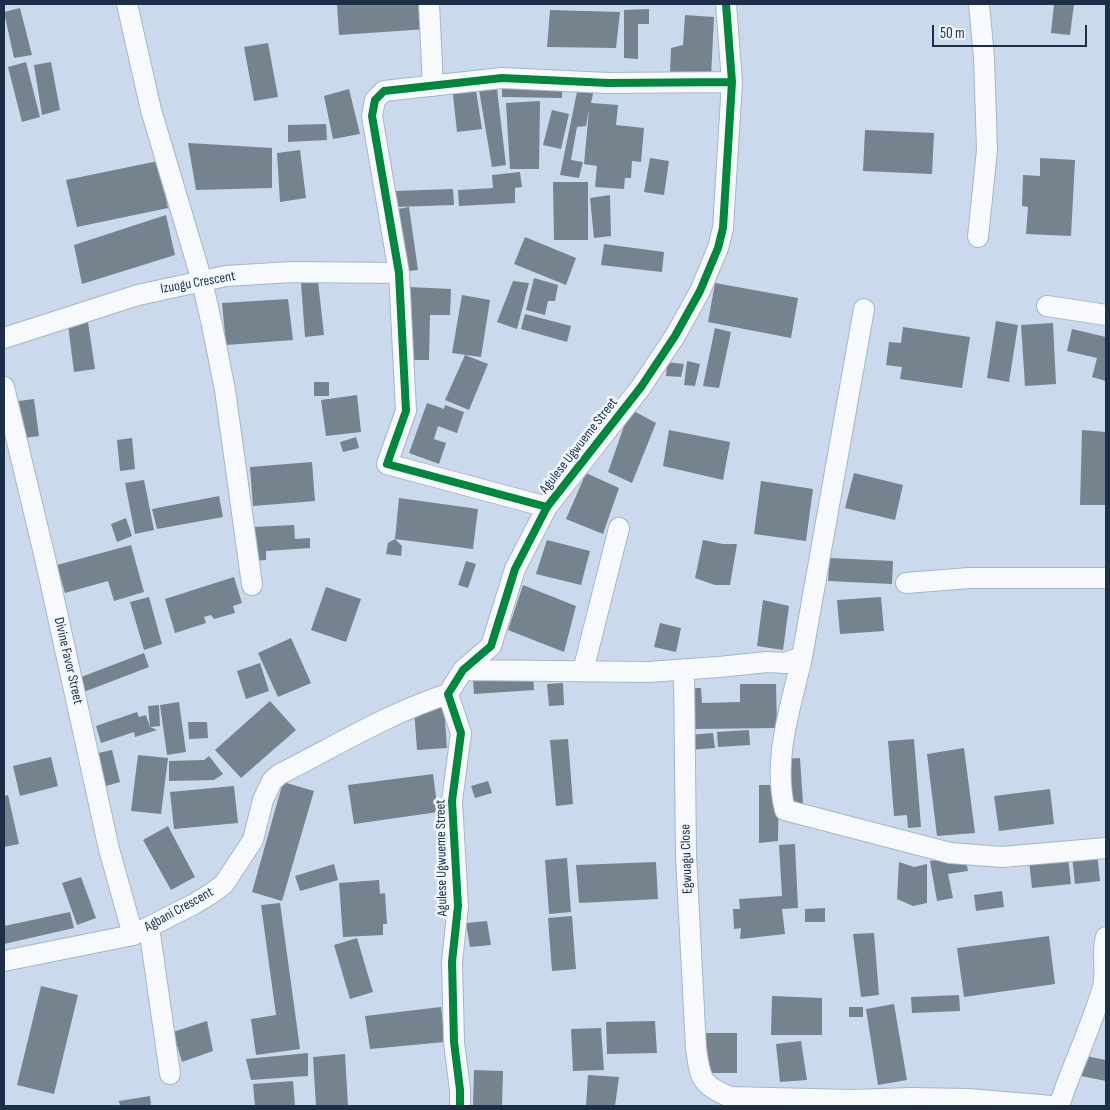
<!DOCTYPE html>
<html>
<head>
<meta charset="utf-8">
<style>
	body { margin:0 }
	#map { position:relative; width:1110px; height:1110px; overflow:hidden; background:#cad9ec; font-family:"Sofia Sans Condensed",sans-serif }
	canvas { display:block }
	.frame { position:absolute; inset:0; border:5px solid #1c2f46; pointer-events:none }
	.scale { position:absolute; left:932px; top:25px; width:155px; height:22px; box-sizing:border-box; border:2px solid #1c2f46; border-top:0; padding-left:6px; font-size:15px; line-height:18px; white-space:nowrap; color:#1c2f46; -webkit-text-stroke:4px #f2f7fd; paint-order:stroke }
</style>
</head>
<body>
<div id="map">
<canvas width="1110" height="1110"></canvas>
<div class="frame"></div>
<div class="scale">50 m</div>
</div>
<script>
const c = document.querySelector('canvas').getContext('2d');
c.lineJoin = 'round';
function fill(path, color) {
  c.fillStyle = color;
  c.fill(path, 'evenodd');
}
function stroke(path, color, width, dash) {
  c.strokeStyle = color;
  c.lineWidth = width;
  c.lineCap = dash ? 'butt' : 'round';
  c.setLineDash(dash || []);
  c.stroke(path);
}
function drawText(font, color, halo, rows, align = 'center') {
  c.font = font + ' "Sofia Sans Condensed",sans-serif';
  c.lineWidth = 5;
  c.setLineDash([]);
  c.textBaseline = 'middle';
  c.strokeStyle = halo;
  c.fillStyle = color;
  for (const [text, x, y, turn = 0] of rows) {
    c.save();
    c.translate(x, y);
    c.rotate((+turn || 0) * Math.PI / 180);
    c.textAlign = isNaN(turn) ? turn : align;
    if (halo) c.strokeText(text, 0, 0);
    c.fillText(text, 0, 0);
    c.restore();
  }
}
const building = new Path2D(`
	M337,4H425L427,29L339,35Z
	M1054,4H1074L1070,35L1051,33Z
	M20,8L32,55L14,58L4,12Z
	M649,9V24H638V59L624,58V10Z
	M550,10L620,12L616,48L547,47Z
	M685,15L714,17L711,77L670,74L671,48L683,45Z
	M268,43L278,97L254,101L244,47Z
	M26,62L40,117L22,122L8,67Z
	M51,62L60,110L42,115L34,65Z
	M496,81L506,165L492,167L478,84Z
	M502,81L562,84V98L502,97Z
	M475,84L482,129L457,132L452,86Z
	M595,85L591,103L618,105L616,125L644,128L641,162L632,161L631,178H625L624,189L595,187L597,166L584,164L589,110L586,126L577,127L571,160L583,162L579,178L560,175L578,87Z
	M349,89L360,134L333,139L324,96Z
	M540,101L539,169H510L506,103Z
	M552,110L569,114L561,149L543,145Z
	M326,124L327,140L288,142V125Z
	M865,130L934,133L932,174L863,171Z
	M188,143L272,148V188L196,190Z
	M300,150L306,198L280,202L277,153Z
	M650,158L669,161L664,195L644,192Z
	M1040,158L1075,160L1071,236L1026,234L1028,207L1022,206L1023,175L1040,176Z
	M158,161L168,208L77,227L66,180Z
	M520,172L522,187L515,188V203L459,206L458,190L493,188L492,175Z
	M553,182H588V240H554Z
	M453,189L454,205L395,207L393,191Z
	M610,195L611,236L594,238L590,198Z
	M409,207L418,270L400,272L392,210Z
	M166,215L175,255L82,284L74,245Z
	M525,237L576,258L566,285L514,264Z
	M604,244L664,252L662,272L601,265Z
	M534,278L558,285L555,301H548L545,315L526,310Z
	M318,281L324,335L305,337L301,283Z
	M513,281L529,283L517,329L497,322Z
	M715,283L798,298L791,338L708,322Z
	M409,287L451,289L450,315H430L429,360H411Z
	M462,295L490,300L481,357L452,353Z
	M288,299L293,340L226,345L222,303Z
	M525,314L571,326L567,342L521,329Z
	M996,321L1018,325L1009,382L987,378Z
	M88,322L95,369L74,372L68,325Z
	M1053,323L1056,384L1025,386L1021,325Z
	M903,327L970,337L962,388L900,379L902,367L886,365L889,342L901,343Z
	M715,328L731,332L719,388L703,386Z
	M1072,329L1106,337V381L1092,377L1097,358L1067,351Z
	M465,355L488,364L469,410L445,400Z
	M687,361L700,364L695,386L684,385Z
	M667,362L684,364L681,377L666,376Z
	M314,382H329V396H314Z
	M357,395L361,432L326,436L321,400Z
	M34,399L39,436L16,439L11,402Z
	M427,403L444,409L445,405L464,412L457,433L438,426L434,439L446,443L439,464L409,453Z
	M630,409L656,423L632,483L608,472Z
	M669,430L730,442L723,480L663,466Z
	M1082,430L1106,432V505H1080Z
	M356,437L359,448L343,452L340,442Z
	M132,438L135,469L120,471L117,440Z
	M312,462L315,501L253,506L250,467Z
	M586,473L619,488L603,534L566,519Z
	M854,473L903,485L895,520L845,508Z
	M144,480L154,530L135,534L125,483Z
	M761,481L813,489L806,541L754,534Z
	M219,496L223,517L157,529L152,509Z
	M399,498L478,509L473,549L395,539Z
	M126,518L132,536L117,542L111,524Z
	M294,525L295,539L310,538V548L266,551V560L253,561L252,527Z
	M395,539L402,546L401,556L386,554L388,543Z
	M547,540L590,551L581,585L536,574Z
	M703,540L723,544H737L730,585H715L695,578Z
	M131,545L144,592L114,601L108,581L65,593L57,565Z
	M830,558L893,561L892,584L828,581Z
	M466,561L476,564L468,588L458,585Z
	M234,577L242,603L233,606L235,613L214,619L211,615L204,617L206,623L175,633L165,599Z
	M523,585L576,606L564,652L508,630Z
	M326,587L361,599L346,642L311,630Z
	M149,597L162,644L144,650L130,602Z
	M881,597L884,631L840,634L837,600Z
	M763,600L789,606L783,650L757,646Z
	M660,623L681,628L676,652L654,647Z
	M291,638L311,683L278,697L258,653Z
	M144,653L149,667L81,693L76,679Z
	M260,663L269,691L246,699L237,671Z
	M533,676L534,690L474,694L473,680Z
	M563,683L564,705L549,706L547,684Z
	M740,684H776L777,728L694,729V688H701L702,703L740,702Z
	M270,701L296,730L241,778L215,750Z
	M179,702L186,752L167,755L160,705Z
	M159,705L160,726L150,727L148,706Z
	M444,706L447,748L417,750L414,709Z
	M137,712L139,717L146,715L150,727L157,730L135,737L134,732L101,743L96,726Z
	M188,722H207L208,738L189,739Z
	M749,730L750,745L718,747L717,732Z
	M713,733L715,748L689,750L688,735Z
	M568,739L573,804L556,806L550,740Z
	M914,739L921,827L908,828L907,815L894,816L888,741Z
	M964,748L975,833L937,836L927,754Z
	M112,750L120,782L106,786L98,753Z
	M138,755L168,758L161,814L131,811Z
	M209,756L223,774L214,780L169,781V761L204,760Z
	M51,757L58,786L20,796L13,766Z
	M800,758L803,803L786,804L783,759Z
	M433,774L438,812L354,824L348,785Z
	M488,781L492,793L475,798L471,786Z
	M283,782L314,791L282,901L252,892Z
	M759,785H779L778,841L759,843Z
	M234,786L238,823L174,829L170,792Z
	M1050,789L1054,824L999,831L994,796Z
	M8,795L19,844L4,847V796Z
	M168,826L195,877L171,890L143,840Z
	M795,844L798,908L782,909L785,934L740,939L741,928L734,929L733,909H740L739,899L782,896L779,845Z
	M1097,852L1100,881L1075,884L1072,855Z
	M965,855L968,871L948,874L953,898L937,901L930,861Z
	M1068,857L1071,884L1032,888L1029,861Z
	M567,858L571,912L549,914L545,860Z
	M656,862L658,899L579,903L576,865Z
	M899,862L914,867L927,864V903L913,906L897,899Z
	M334,864L338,880L300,891L295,876Z
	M81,877L96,918L77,925L62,883Z
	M379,880L380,894L385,893L387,924H383V935L343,937L339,883Z
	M1002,891L1004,907L976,911L974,895Z
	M280,903L300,1049L256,1055L251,1019L276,1015L261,905Z
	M825,908V922H805V909Z
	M70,912L74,928L4,944V926Z
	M572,916L576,969L552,971L548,918Z
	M487,921L491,945L470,947L466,923Z
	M874,933L879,995L861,997L853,934Z
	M1049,936L1055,984L964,997L957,948Z
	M357,938L373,992L350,999L334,945Z
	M41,986L78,995L54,1094L17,1085Z
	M959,995L960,1011L912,1013L911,997Z
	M772,996L822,998V1035H771Z
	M894,1004L907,1080L878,1085L866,1009Z
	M441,1007L445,1042L370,1049L365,1016Z
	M849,1007H863V1017H849Z
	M207,1021L213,1051L182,1062L173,1032Z
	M655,1021L657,1053L607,1054L606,1022Z
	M601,1028L604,1070L573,1071L571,1029Z
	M700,1033H737V1073H700Z
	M801,1041L807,1080L780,1082L776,1044Z
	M308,1053V1076L251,1080L246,1059Z
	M345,1054L348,1106H316L313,1057Z
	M1081,1055L1106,1060V1081L1076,1075Z
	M474,1070L503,1071L502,1106H473Z
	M588,1075L619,1077L615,1106H586Z
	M293,1081L295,1106H255L253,1084Z
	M150,1096L151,1106H120L119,1101Z`);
const street = new Path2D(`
	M127,4L151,110L202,281L212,325L225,390L252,585
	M429,4L433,86
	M978,237L987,150L984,57L979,4
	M1047,306L1106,315
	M4,338L138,295L226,276L292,272L399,273
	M4,387L45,558L109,849L133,935
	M547,507L387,464L406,411L399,273L372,116L375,100L384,91L502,78L608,83L732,82
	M906,583L969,578H1106
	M802,657C791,707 772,759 785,810L950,853L1002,857L1106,848
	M684,669L686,856L696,1048C700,1077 700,1085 730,1097L852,1100L911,1098L969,1099L1051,1106
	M463,670L648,672L719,667L767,662L785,663L802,657L864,309
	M583,671L619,528
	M149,927L170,1074
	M4,961L133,935L194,904L212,893L224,884L253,840L263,800L272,781L280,774C334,747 391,712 448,694
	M460,1106V1090L454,1042L452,962L458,906L452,801L461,733L448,694L463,670L491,646L515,569L547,507L641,387L675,336L700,291L718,248L723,228L732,82L726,4
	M1059,1106C1072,1066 1091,1028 1103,987C1107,971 1101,954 1106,937`);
const cycleway = new Path2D(`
	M547,507L387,464L406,411L399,273L372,116L375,100L384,91L502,78L608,83L732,82
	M460,1106V1090L454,1042L452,962L458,906L452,801L461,733L448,694L463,670L491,646L515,569L547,507L641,387L675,336L700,291L718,248L723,228L732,82L726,4`);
const streetNames = [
	["Izuogu Crescent",198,283,-10],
	["Agulese Ugwueme Street",579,446,-52],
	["Divine Favor Street",68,661,77],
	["Agulese Ugwueme Street",442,858,-91],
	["Egwuagu Close",687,859,-92],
	["Agbani Crescent",179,910,-29]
];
fill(building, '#75838f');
stroke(street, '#a6b6ca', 22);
stroke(street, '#f7f9fc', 20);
stroke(cycleway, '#00873e', 8);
drawText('14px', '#1c2f46', '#f2f7fd', streetNames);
</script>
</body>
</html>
